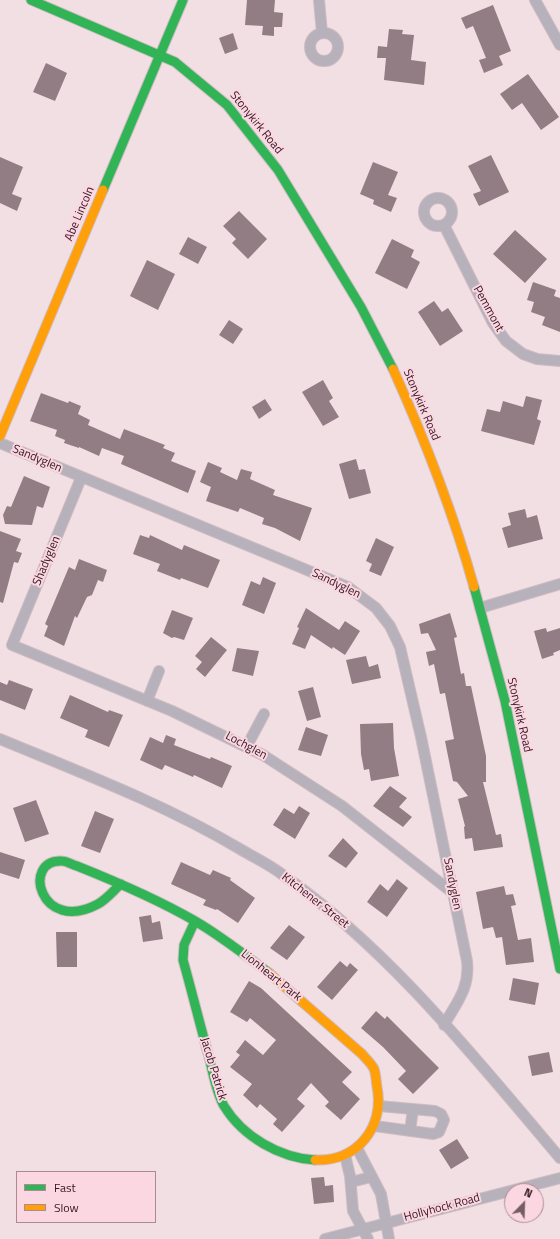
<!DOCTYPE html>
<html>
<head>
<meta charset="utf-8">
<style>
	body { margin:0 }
	#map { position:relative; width:560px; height:1239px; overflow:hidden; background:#f2dfe4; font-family:"Titillium Web",sans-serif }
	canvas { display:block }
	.legend { position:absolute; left:16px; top:1171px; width:140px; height:52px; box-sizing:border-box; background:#fad7e1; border:1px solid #ab8a94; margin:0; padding:5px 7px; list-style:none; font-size:12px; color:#341621 }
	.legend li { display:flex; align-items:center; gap:8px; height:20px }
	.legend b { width:20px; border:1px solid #ab8a94 }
	.north { position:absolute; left:504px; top:1183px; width:40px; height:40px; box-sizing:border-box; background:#fad7e1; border:1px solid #ab8a94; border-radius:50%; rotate:23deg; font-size:11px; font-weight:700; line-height:16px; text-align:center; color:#341621 }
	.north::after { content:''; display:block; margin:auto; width:14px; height:18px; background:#765c65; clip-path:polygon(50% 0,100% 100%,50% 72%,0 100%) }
</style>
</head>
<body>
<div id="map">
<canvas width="560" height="1239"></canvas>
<ul class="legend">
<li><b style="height:5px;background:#30b455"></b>Fast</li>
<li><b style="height:5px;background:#ff9f0a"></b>Slow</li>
</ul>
<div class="north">N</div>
</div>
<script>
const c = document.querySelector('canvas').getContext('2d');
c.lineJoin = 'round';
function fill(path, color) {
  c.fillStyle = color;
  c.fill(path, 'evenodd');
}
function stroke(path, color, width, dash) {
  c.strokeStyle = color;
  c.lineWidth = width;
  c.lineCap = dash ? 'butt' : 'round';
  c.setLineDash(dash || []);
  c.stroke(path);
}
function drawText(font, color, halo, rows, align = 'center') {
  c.font = font + ' "Titillium Web",sans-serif';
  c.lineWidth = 4;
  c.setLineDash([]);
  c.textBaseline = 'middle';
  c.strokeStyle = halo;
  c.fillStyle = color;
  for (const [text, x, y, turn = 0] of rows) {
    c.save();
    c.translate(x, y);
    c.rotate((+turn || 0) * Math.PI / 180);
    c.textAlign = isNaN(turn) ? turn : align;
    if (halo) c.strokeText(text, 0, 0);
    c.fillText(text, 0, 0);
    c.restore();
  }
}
const building = new Path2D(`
	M247,0H275L274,12L283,13L282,27H274V36L262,35L263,26L245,25Z
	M493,5L511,51L499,56L503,65L484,73L479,60L486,58L473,26L466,29L461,18Z
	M389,29L403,30L402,34L414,35L411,60L426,62L424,85L384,80L386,58H377L378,46L387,47Z
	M233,33L238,49L225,54L219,38Z
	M46,63L67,73L55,101L33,92Z
	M528,74L559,117L541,130L522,103L512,110L500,94Z
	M491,155L509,192L479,206L473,194L481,191L468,166Z
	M0,157L23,167L12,194L22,198L17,211L0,203Z
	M373,162L398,172L388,195L397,198L391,212L373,204L374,200L360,194Z
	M239,211L267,239L248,259L232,243L236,239L223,226Z
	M515,230L547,259L525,283L493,254Z
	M188,237L207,247L198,264L179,254Z
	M392,239L414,250L411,257L420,262L407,289L375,273Z
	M147,260L175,274L158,310L130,296Z
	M533,282L556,290L554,296L560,298V332L542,325L545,317L531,312L534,302L527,300Z
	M434,301L442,312L448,308L463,331L440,346L418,312Z
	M229,320L243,329L233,344L219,335Z
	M323,380L333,398L329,401L339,417L323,426L302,392Z
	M41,393L68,403L69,401L81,406L78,414L90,420L88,425L120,439L124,429L165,445L163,448L175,453L171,461L196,471L188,493L121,464L124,456L102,448L99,456L79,447V448L64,443L65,440L55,436L57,430L30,421Z
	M526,396L542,400L537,419L541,421L534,445L481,431L487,409L500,412L503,401L523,407Z
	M265,399L272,410L259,419L252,407Z
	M356,459L359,470L365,469L371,493L349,499L339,464Z
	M208,462L222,468L220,472L237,480L241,469L252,472L250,479L275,490L273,495L312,508L300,541L275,528L262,524L264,518L240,508L238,512L206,501L211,487L200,482Z
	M24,476L50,487L43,508L37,506L32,525L5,524L3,515L7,506L11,507Z
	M525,509L527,518L537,515L543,539L508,548L502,528L511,525L508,513Z
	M0,531L21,539L16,551L22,553L18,563L14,562L3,603L0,602Z
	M140,535L149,538L150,535L182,550L184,545L220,560L208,588L181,578L180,580L157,571L160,564L133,554Z
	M376,538L394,547L381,576L369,571L372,564L366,561Z
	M79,559L107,570L103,582L98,580L92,595L87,597L77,618L75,616L64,646L44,636L48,626L45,624L69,567L75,570Z
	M263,577L276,583L264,614L242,605L251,581L260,585Z
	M306,608L339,630L345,621L360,631L345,655L333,647L332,649L311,635L305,649L292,644L299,628L297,627Z
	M172,610L193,618L184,640L174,637L172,638L163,633Z
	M450,613L457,637L454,638L461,674L464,673L466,686H471L486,756V782H483L496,835L501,834L503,847L474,851L472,838L465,839L464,827L465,826L458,799L468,796L457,782L453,781L445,741L454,739L445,693L440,694L434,664L429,666L426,652L436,650L428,633L421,634L419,624Z
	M546,628L547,632L560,628V650L553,653L554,655L542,659L534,631Z
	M211,637L227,650L205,677L196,669L202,662L195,656Z
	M237,648L259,651L253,676L232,671Z
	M366,656L369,667L378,664L381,678L352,684L346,660Z
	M9,680L33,689L25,710L0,700V682L7,685Z
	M313,687L321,717L307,721L298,691Z
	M70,695L108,712L109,710L123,715L109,747L85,737L88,730L60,718Z
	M393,723L394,748L399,776L371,781L369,769L364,770L361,754L360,724Z
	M306,727L328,735L321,756L298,750Z
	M166,735L176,739L174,745L210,759L211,757L232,766L222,788L194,775L193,777L165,765L162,770L140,760L150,737L163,743Z
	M390,786L407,798L399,807L412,817L403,827L373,806Z
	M36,800L49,834L25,842L13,808Z
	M299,806L310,813L295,839L273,825L284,808L294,814Z
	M95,811L114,819L100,853L81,846Z
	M343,838L358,853L346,868L328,856Z
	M0,852L25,860L19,879L0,873Z
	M181,862L210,875L213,870L231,878L230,880L255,898L238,923L217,909L216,910L203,905L206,900L171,884Z
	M397,879L408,888L387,917L367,902L380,884L388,891Z
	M504,886L506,895L513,894L516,905L511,906L518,940L531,938L534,962L506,965L502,937L496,938L493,927L483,929L476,892Z
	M151,915L152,923L160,921L163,939L143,942L139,917Z
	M289,925L305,937L287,960L270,948Z
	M56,932H77V967H57Z
	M340,961L347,967L350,963L358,970L332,1000L317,987Z
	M513,978L539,983L535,1005L509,1000Z
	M249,981L261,988L352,1072L342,1082L360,1099L341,1120L325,1106L329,1102L311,1083L297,1099L305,1106L282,1132L273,1124L277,1119L260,1104L257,1108L243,1095L252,1084L230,1067L240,1055L236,1052L245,1040L263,1055L276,1040L250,1018L247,1022L230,1012Z
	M376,1011L385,1019L387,1016L439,1068L413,1094L398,1079L406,1071L383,1047L361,1028Z
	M549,1052L553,1072L532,1076L528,1056Z
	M457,1139L469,1158L451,1169L439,1150Z
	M324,1177L325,1186L333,1185L334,1202L314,1204L311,1178Z`);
const street = new Path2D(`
	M319,0L322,33
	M535,0L560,45
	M310 47a14 14 0 1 1 28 0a14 14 0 1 1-28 0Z
	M424 212a14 14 0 1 1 28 0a14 14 0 1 1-28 0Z
	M444,225L493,323L506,341L523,354L537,359L560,361
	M0,443L348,587L376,608L390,626L400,647L421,737L467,961C470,988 457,1002 444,1025
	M81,478L12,645L172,711L263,755L342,806L453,893
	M480,608L560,584
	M147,701L159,671
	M0,739C82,773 164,804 240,849C255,858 270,865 283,875C390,950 476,1059 560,1158
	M247,746L264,714
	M375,1126L433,1134L439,1132L444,1120L441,1114L435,1111L379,1106
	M410,1131L413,1109
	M357,1148L381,1194L389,1239
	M345,1155L350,1176L353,1211L368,1239
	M351,1182L371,1177
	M325,1239L560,1178`);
const fast = new Path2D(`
	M31,0L175,62L227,105L278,170L361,307L393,369
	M103,190L183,0
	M474,587L505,701L560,969
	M121,884C114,890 107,899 98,904C40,935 21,859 62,861C67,861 72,865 77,866C117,882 157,899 195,921C221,936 245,955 269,973
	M195,921L184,945L183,960C192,992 200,1025 209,1057C213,1073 216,1092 224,1106C243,1137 280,1158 315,1160`);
const slow = new Path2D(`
	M393,369C425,440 453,512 474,587
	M0,436L103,190
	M269,973L362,1054C366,1059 371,1063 374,1069C376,1074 376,1081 377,1087C385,1127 357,1162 315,1160`);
const streetNames = [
	["Stonykirk Road",256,123,51],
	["Abe Lincoln",80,214,-67],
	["Pemmont",488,309,61],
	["Stonykirk Road",421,405,67],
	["Sandyglen",37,459,23],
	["Shadyglen",47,561,-67],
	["Sandyglen",336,584,26],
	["Stonykirk Road",519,715,77],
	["Lochglen",246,746,28],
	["Sandyglen",452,884,79],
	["Kitchener Street",315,901,38],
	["Lionheart Park",271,976,39],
	["Jacob Patrick",213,1069,73],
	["Hollyhock Road",442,1208,-15]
];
fill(building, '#927d84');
stroke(street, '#cebcc2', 12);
stroke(fast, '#cebcc2', 11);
stroke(slow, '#cebcc2', 11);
stroke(street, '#b7b1bb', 10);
stroke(fast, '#30b455', 9);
stroke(slow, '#ff9f0a', 9);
drawText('12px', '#341621', '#fad7e1', streetNames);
</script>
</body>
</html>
